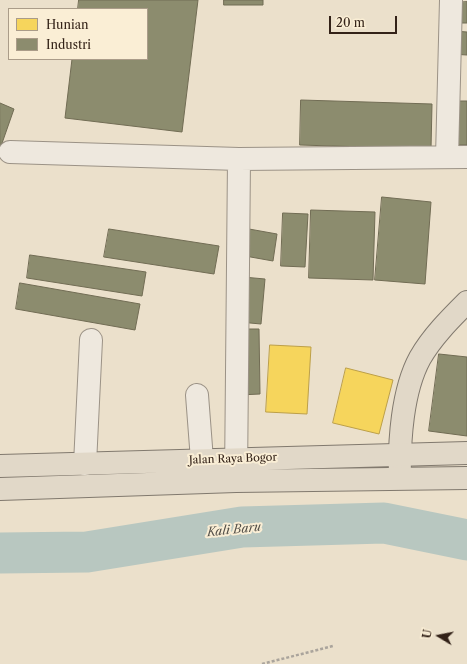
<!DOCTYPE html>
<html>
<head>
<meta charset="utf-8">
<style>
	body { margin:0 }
	#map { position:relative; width:467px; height:664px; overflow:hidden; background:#ebe0cb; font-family:"Libre Caslon Text",serif }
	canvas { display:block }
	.legend { position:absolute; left:8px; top:8px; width:140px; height:52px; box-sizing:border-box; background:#faeed5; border:1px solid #aa9c89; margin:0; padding:5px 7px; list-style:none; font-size:12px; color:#332218 }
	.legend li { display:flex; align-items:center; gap:8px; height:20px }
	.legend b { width:20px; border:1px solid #aa9c89 }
	.north { position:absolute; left:419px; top:616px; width:40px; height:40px; -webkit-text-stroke:3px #faeed5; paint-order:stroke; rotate:280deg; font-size:11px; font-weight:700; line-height:16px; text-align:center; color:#332218 }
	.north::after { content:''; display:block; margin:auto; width:14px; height:18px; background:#332218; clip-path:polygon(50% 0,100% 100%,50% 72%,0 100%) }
	.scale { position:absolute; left:329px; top:16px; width:68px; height:18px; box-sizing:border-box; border:2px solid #332218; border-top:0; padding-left:5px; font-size:12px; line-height:14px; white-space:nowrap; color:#332218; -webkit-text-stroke:3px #faeed5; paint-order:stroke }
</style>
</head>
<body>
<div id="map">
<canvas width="467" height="664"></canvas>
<ul class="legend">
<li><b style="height:11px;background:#f6d55c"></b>Hunian</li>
<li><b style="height:11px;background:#8c8c6e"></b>Industri</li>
</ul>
<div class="north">U</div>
<div class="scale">20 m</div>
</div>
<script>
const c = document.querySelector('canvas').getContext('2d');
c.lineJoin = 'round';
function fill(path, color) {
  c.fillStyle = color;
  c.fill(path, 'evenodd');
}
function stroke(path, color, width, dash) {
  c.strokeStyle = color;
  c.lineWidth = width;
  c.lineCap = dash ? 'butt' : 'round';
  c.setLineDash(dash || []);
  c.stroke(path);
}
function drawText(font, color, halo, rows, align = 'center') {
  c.font = font + ' "Libre Caslon Text",serif';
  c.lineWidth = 4;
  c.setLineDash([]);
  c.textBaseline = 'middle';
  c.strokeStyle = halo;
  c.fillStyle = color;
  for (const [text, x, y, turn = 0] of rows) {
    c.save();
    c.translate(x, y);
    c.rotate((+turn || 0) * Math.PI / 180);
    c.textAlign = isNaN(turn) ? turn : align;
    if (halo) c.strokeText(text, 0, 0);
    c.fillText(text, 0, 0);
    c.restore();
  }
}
const homes = new Path2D(`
	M270,345L311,347L307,414L266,412Z
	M346,368L393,380L379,434L333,423Z`);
const industry = new Path2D(`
	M79,0H198L182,132L65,118L72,59H147V9H78Z
	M224,0H263V5H224Z
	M467,2V23H453L452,3Z
	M454,31L467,32V55L451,54Z
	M301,100L432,104L431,149L300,145Z
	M450,101H467V145H450Z
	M0,103L14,109L0,149Z
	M382,197L431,202L425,284L375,280Z
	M311,210L375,212L373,280L309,278Z
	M283,213L308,214L305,267L281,266Z
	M109,229L219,246L214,274L104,257Z
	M249,229L277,234L273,261L245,256Z
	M30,255L146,272L142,296L27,278Z
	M243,277L265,279L261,324L239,322Z
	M20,283L140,304L135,330L16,309Z
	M238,329H259L260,394L239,395Z
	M439,354L467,357V436L429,431Z`);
const river = new Path2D(`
	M0,553L87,552L242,527L384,523L467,540`);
const path = new Path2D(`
	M262,664L333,646`);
const minor = new Path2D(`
	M10,152L239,159L236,478
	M447,157L451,0
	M239,159L467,157
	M197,395L202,460
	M85,464L91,340`);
const major = new Path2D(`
	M400,478C399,442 402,391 420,358C432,337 450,319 467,302`);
const highway = new Path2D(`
	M0,466L467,453
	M0,489L236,481L467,478`);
const streetNames = [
	["Jalan Raya Bogor",233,459,-2]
];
const waterNames = [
	["Kali Baru",234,530,-6]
];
fill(homes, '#f6d55c');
stroke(homes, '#bc9f48', 1);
fill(industry, '#8c8c6e');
stroke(industry, '#716c54', 1);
stroke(river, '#b8c7c0', 41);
stroke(minor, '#9b9286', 24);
stroke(major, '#81796e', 24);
stroke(highway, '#81796e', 24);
stroke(path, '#aaa49c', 2.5, [3, 2]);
stroke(minor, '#eee8de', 22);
stroke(major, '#e1d8c8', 22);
stroke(highway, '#e1d8c8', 22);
drawText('11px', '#332218', '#faeed5', streetNames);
drawText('italic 12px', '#545049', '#faeed5', waterNames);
</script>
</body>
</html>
